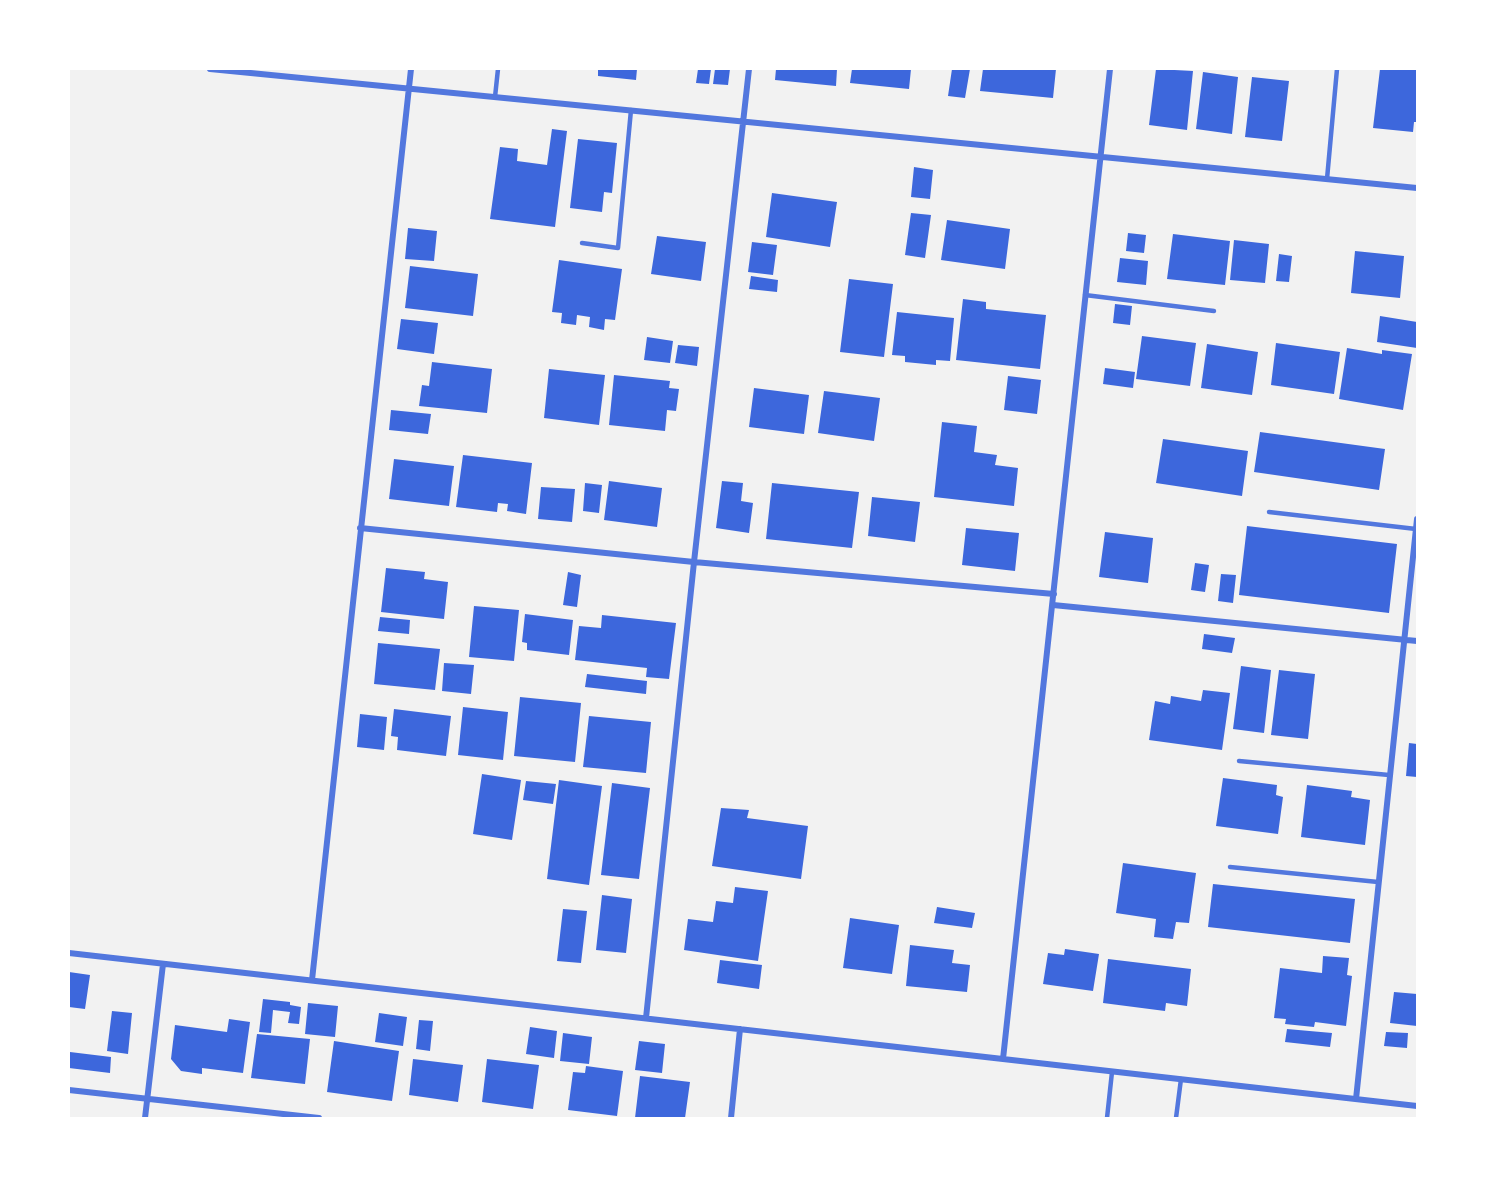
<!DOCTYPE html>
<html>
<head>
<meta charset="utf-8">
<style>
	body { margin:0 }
	#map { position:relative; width:1486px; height:1187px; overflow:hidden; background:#f2f2f2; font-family:"Fira Sans",sans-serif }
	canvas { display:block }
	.frame { position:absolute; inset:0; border:70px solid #fff; pointer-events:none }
</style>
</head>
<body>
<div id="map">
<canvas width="1486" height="1187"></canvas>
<div class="frame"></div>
</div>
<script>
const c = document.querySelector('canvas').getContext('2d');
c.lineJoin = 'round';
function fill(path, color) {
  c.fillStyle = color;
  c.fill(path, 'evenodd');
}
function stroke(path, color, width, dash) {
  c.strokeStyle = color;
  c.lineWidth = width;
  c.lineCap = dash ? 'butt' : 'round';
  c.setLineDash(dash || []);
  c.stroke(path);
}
const building = new Path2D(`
	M598,69H637L636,80L598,76Z
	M698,69H711L709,84L696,83Z
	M715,69H730L728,85L713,84Z
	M776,69H837L836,86L775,80Z
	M852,69H911L909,89L850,83Z
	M952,69H970L965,98L948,96Z
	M983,69H1056L1053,98L980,91Z
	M1156,69L1193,71L1187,130L1149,125Z
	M1380,69H1417V122H1414L1413,132L1373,128Z
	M1203,72L1238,77L1232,134L1196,129Z
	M1252,77L1289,81L1282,141L1245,137Z
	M552,129L567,131L555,227L490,219L500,147L518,149L517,161L547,165Z
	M578,139L617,143L612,193L604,192L602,212L570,208Z
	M914,167L933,170L930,199L911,197Z
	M772,193L837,202L830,247L766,237Z
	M911,213L931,215L925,258L905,255Z
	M947,220L1010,229L1005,269L941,260Z
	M408,228L437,231L434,261L405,259Z
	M1128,233L1146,235L1144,253L1126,251Z
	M1173,234L1230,241L1225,285L1167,279Z
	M657,236L706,242L701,281L651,274Z
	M1234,240L1269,244L1265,283L1230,280Z
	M752,242L777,245L773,275L748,272Z
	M1355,251L1404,256L1400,298L1351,293Z
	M1279,254L1292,256L1289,282L1276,281Z
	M1120,258L1148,261L1146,285L1117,282Z
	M559,260L622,269L615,320L605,319L604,330L589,327L590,317L577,315L576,325L561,323L562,313L552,312Z
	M410,266L478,274L473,316L405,308Z
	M751,276L778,280L777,292L749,289Z
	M849,279L893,284L884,357L840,352Z
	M963,299L986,302V309L1046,315L1040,369L956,360Z
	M1115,304L1132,306L1130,325L1113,323Z
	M897,312L954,318L950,361L936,360V365L905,362V356L892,355Z
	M1380,316L1417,322V348L1377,342Z
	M401,319L438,323L434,354L397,349Z
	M1142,336L1196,343L1190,386L1136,379Z
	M647,337L673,341L670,363L644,360Z
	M1276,343L1340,352L1334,394L1271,385Z
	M1207,344L1258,352L1252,395L1201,388Z
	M678,345L699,347L697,366L675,363Z
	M1347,348L1382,354V350L1412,354L1403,410L1339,399Z
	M432,362L492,369L487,413L419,406L422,385L429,386Z
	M1105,368L1135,372L1133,388L1103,384Z
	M549,369L605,375L599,425L544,418Z
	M614,375L670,381L669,388L679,389L676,411L667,410L665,431L609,425Z
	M1008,376L1041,380L1037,414L1004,410Z
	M754,388L809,395L804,434L749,427Z
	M824,391L880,398L874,441L818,433Z
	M391,410L431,414L428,434L389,430Z
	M942,422L977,426L974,452L997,455L995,465L1018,468L1014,506L934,497Z
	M1260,432L1385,449L1379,490L1254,472Z
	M1163,439L1248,451L1242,496L1156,483Z
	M463,455L532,463L526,514L507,511L508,504L498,503L497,512L456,507Z
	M394,459L454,466L449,506L389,499Z
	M609,481L662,488L657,527L604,520Z
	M722,481L743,483L741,501L753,503L749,533L716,528Z
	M585,483L602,485L599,513L583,511Z
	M772,483L859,492L852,548L766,539Z
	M541,487L575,489L572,522L538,519Z
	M872,497L920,502L915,542L868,536Z
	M1247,526L1397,544L1389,613L1239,595Z
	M966,528L1019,533L1015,571L962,565Z
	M1105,532L1153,538L1148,583L1099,577Z
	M1195,563L1209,565L1205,592L1191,590Z
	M386,568L425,572L424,579L448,582L444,619L381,612Z
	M568,572L581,575L577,607L563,605Z
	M1221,574L1236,575L1233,603L1218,601Z
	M474,606L519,610L514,661L469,657Z
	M525,614L573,620L569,655L527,650V643L522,642Z
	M602,615L676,623L669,679L646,677L647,668L575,660L579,626L601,628Z
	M380,617L410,620L409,634L378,631Z
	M1204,634L1235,638L1232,653L1202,649Z
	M378,643L440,649L435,690L374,684Z
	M444,663L474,665L471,694L442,691Z
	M1241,666L1271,670L1264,733L1233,729Z
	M1279,670L1315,674L1308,739L1271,735Z
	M587,674L647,681L646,694L585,687Z
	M1203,690L1230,693L1222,750L1149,740L1155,701L1170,704L1171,696L1201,701Z
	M520,697L581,703L575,762L514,756Z
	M463,707L508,712L503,760L458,755Z
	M394,709L451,716L446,756L397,750L398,737L391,736Z
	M360,714L387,717L384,750L357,747Z
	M589,716L651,722L646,773L583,767Z
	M1409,743L1417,744V777L1406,776Z
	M482,774L521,780L512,840L473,834Z
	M1223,778L1277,785L1276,795L1283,797L1278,834L1216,826Z
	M559,780L602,786L589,885L547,879Z
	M526,781L556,784L553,804L523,800Z
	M612,783L650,788L639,879L601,875Z
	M1307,785L1352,791L1351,797L1370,800L1365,845L1301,837Z
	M721,808L749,810L747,818L808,826L801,879L712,866Z
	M1123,863L1196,873L1189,923L1176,922L1173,939L1154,937L1156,919L1116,913Z
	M1213,884L1355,899L1350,943L1208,927Z
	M735,887L768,891L758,961L684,950L688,919L713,922L716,901L733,903Z
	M602,895L632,899L626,953L596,950Z
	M937,907L975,913L972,928L934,923Z
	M563,909L587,911L581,963L557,961Z
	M850,918L899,925L892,974L843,968Z
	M910,945L954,950L952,963L970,965L967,992L906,986Z
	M1065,949L1099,954L1093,991L1043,984L1048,953L1064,955Z
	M1323,956L1349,958L1347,975L1352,976L1346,1026L1315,1022L1314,1027L1285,1024L1286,1019L1274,1018L1280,968L1322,973Z
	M1108,959L1191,969L1187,1006L1166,1003L1165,1011L1103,1003Z
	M720,960L762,965L759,989L717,983Z
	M69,972L90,975L85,1009L69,1007Z
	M1394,992L1417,994V1026L1390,1023Z
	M263,999L290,1002V1005L301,1007L299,1024L288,1023L290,1012L273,1010L271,1033L259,1032Z
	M308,1003L338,1006L335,1037L305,1034Z
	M112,1011L132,1013L128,1054L107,1051Z
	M379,1013L407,1017L403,1046L375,1042Z
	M229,1019L250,1022L243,1073L202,1068V1074L181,1071L171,1059L175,1025L227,1032Z
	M419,1020L433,1021L430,1051L416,1049Z
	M530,1027L557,1031L554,1058L526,1054Z
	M1287,1029L1332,1033L1330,1047L1285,1042Z
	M1386,1032L1408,1033L1407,1048L1384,1046Z
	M563,1033L592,1037L589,1064L560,1061Z
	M257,1034L310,1039L305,1084L251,1078Z
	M334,1041L399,1051L392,1101L327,1092Z
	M639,1041L665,1044L662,1073L635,1070Z
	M70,1052L111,1057L110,1073L69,1068Z
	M413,1059L463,1065L458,1102L409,1095Z
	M487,1059L539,1065L533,1109L482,1102Z
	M586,1066L623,1071L617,1116L568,1110L573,1072L585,1073Z
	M640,1076L690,1082L685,1118H635Z`);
const service = new Path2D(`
	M495,97L498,69
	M1327,179L1337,69
	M582,243L618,248L631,110
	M1085,295L1214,311
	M1269,512L1416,529
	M1239,761L1389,775
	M1230,867L1378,882
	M1107,1118L1112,1072
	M1176,1118L1181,1079`);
const minor = new Path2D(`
	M210,69L1417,188
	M360,528L694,562L1054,594
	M1053,605L1417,641
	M69,953L1417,1106
	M312,980L411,69
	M646,1018L694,562L749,69
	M1003,1059L1110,69
	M69,1090L319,1118
	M1356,1099L1417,519
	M145,1118L163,964
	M731,1118L740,1029`);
fill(building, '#3d67dc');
stroke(service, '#5277de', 4.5);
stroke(minor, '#5277de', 6);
</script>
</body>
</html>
